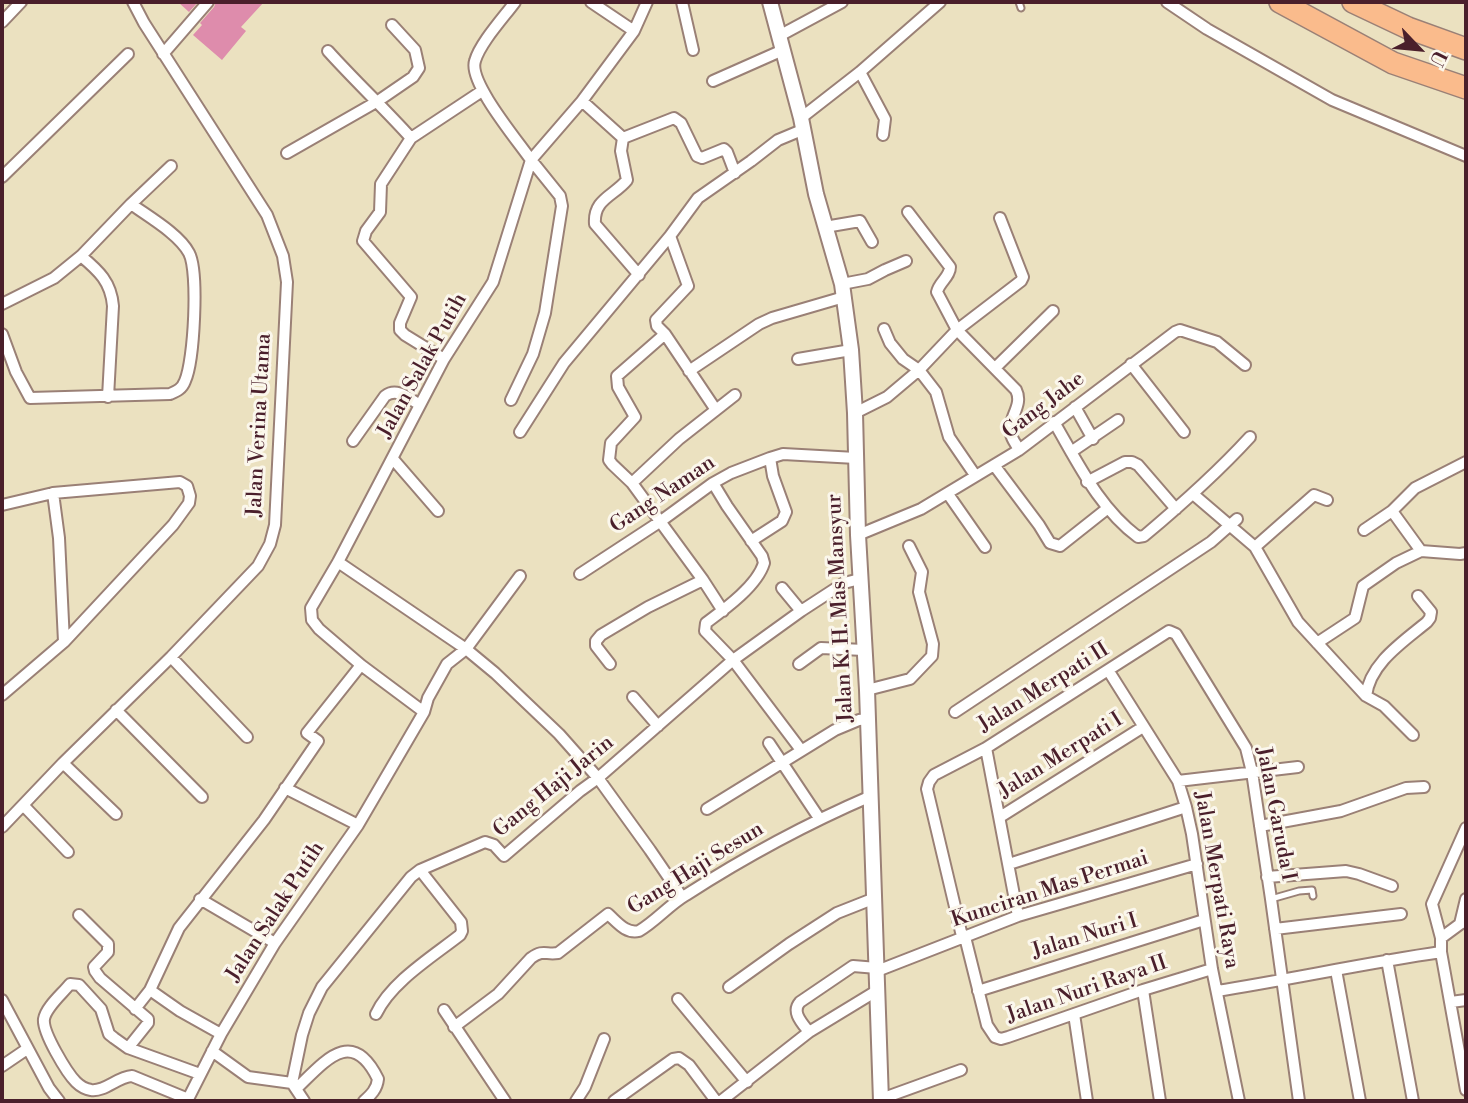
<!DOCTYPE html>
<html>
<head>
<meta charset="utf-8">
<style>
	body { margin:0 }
	#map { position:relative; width:1468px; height:1103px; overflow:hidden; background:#ebe1c0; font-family:"Libre Bodoni",serif }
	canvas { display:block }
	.frame { position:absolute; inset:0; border:4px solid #4a1f2b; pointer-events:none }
	.north { position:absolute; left:1384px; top:14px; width:70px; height:70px; -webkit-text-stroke:5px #fbf7ec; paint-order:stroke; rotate:116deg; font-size:19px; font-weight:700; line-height:28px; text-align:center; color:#4a1f2b }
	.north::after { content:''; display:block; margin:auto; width:24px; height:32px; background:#4a1f2b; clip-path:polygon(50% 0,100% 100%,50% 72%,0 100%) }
</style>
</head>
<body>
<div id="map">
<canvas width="1468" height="1103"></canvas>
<div class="frame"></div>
<div class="north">U</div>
</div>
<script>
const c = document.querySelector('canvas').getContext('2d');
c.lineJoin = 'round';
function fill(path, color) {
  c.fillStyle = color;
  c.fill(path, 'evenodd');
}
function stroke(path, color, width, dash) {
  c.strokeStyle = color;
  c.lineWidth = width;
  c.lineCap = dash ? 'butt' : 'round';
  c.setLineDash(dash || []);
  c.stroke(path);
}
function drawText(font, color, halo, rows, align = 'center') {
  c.font = font + ' "Libre Bodoni",serif';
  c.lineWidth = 6;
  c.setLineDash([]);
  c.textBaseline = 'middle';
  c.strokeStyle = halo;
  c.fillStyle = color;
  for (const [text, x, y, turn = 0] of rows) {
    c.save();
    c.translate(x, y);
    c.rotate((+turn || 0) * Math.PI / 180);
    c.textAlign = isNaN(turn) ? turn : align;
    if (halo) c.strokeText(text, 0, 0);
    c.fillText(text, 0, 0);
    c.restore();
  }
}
const building = new Path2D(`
	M178,2H198L189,12Z
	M216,2H264L241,27L246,31L222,60L193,35L202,25L200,23L214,7Z`);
const service = new Path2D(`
	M1019,2L1021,8
	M1271,899L1299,891L1312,890L1313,896`);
const minor = new Path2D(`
	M682,2L693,50
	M1167,2L1207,29L1332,100L1466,156
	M2,22L21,2
	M634,31L647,2
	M779,36L842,2
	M328,51C355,81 384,108 411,138
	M163,54L208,2
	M860,72L885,119L883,135
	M713,81L783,50
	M582,101L623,138L621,151L627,180C614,196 593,199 595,224L639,275
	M801,118L860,72L940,2
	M623,138L674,118L681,123L697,156L702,158L724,149L727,152L735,173
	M287,153L378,101L413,77L419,68L415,50L392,25
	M2,177L128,54
	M908,212L950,267C950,277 939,282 937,292L957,330L1016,390C1024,406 1007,418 1011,434C1012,440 1017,445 1019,450
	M825,227L860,221L872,242
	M670,236L688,286L656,320L657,326L665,334L716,410
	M81,256C99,271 111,282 113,306L108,397
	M842,284L868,279L885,270L906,261
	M2,304L54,278L81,256L131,204L171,166
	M884,329L890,343L903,359L919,370L936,392L949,437L975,475
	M2,334L16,372L30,398L170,394C177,391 182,389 185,381C194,361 199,272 189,253C179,234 149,217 131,204
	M665,334L617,376L618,387L635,417L611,443L609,460L612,464L632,483L703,580
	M444,359L405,335L400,330V323L411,297L363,241L366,231L380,212L381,184L411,138L482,91
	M798,359L851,350
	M1131,364L1184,432
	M995,368L1053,311
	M689,371L759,324L772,318L844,297
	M511,400L533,354L545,313L562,206L560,196L531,160L582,101L634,31L591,2
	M1075,407L1093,439
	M855,413L887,397L919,370L957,330L1021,281L1023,277L1000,218
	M1054,422C1078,463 1099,508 1138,537L1144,536C1181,505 1217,473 1250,437
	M520,432L564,363L670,236L698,198L751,161L778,140L802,130
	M353,441L385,396C397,387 408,398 420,405
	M1071,452L1118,420
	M393,459L438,511
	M994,465L1039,525L1050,543L1060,546L1108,508
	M1087,482L1125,462H1132L1138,465L1176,509
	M632,483L679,439L735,395
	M713,483L727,506L762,556L764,563C757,586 725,609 706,623L705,631L733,660L801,750
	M53,493L59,538L64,642
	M948,494L985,547
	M1193,494L1255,547
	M1327,500L1314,495L1255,547L1298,622L1366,696L1384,706L1413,735
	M2,505L53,493L180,482L187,486L190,496L189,503L173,525L64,642L2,695
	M1392,511L1421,551
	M1364,530L1392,511L1415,488L1466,462
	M858,535L921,509L1019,450L1175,332L1180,330L1217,342L1245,365
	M751,541L782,521L786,512L773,476L770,458
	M338,562L466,649L495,673L559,734L598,778L650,850L682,897
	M580,574L661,521L713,483L731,473L770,458L783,454L856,458
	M782,588L801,611
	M1317,643L1355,618L1363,586L1396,563L1421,551L1460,554L1466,553
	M171,657L247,737
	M610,664L596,646V641L601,635L648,607L703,580L723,611
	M799,664L821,648L864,650
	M1108,670L1178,781L1186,807L1192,834L1212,969L1239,1101
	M867,690L910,679L932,656L933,644L919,592L922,572L909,546
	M1366,696C1370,663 1403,642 1427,622L1430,618L1431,612L1418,596
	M633,697L658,726
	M116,710L202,797
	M424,712L361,665L319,629L312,620L311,608L338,562L444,359L493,282L531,160C518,141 468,82 475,61C480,43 504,17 515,2
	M955,712L1211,542L1237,519
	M769,743L819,818
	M986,748L1018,916
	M63,763L116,814
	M1178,781L1298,767
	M285,788L358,825
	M23,805L68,852
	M707,809L835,730L859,720L868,719
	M1000,817L1143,727
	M1260,826L1341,811L1406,788L1424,787
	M2,827L63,763L171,657L258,566L270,544L275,525L287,282L283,256L267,215L144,23L133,2
	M1009,864L1186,807
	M1267,877L1346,871L1359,874L1392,886
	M200,899L275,943
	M79,915L108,944V952L94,967L95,971L100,978L148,1019V1023L128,1048
	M1466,921L1460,924L1441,938V952L1466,1090
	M1460,924L1466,899
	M1275,929L1401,914
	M1441,938L1432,904L1466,828
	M1387,960L1413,1101
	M1212,969L1143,990L1008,1037L1001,1039L995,1037L987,1025L965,937L961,932L927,789L929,782L934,775L986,748L1169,631L1176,634L1246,748L1252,772L1271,899L1299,1101
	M1336,970L1360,1101
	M877,971L1018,916L1197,864
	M729,987L789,944L837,913L875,898
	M150,990L180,1011L221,1034
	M1143,990L1160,1101
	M978,991L1204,920
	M1217,991C1292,979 1366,963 1441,952
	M678,999L747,1082
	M2,1000L49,1088L59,1101
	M1451,1002L1466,1000
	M135,1009L150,990L179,928L264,820L318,741L307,733L361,665
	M444,1010L505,1101
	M376,1014C391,982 432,957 460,935L462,931L461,922L420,870
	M1074,1014L1087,1101
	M454,1027L498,994L531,958C544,949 545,955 558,953L608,914C618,923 626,934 639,931C656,921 669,905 686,895C745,857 806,824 871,796
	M809,1032C802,1023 791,1012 800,1002L853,966L877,968
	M212,1051L248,1077L292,1083L304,1101
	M2,1066L27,1049
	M292,1083L302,1035L309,1013L322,987L411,877L420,870L485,842L494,845L504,856L580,791L598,778L733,660L801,611L844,583L860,579
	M296,1089C325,1061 352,1026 378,1079C377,1089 371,1095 364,1101
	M188,1099L132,1076C117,1077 105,1092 91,1090C85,1089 80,1086 76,1082C67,1073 42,1032 44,1019C46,1007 62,994 70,984L79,985L101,1009L109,1034L114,1038L128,1048L200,1074
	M881,1099L961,1070
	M187,1101L221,1034L275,943L358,825L424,712L428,698L447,664L466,649L520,576
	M576,1101L585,1087L604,1039
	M614,1101L673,1059L679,1058L689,1065L716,1101
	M721,1101L809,1032L878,990`);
const tertiary = new Path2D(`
	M770,2L801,118L816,194L842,284L851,350L855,413L858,535L867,690L881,1101`);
const motorway = new Path2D(`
	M1280,2L1393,63L1466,88
	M1353,2L1408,28L1466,49`);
const streetNames = [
	["Jalan Salak Putih",423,366,-61],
	["Gang Jahe",1044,406,-37],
	["Jalan Verina Utama",260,425,-87],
	["Gang Naman",663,495,-34],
	["Jalan K. H. Mas Mansyur",841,608,-93],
	["Jalan Merpati II",1044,688,-32],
	["Jalan Merpati I",1061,756,-32],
	["Gang Haji Jarin",554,787,-39],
	["Jalan Garuda I",1275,814,79],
	["Gang Haji Sesun",696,869,-32],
	["Jalan Merpati Raya",1216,880,80],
	["Kunciran Mas Permai",1050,890,-18],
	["Jalan Salak Putih",276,912,-57],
	["Jalan Nuri I",1085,937,-17],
	["Jalan Nuri Raya II",1087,990,-19]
];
fill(building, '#de8cac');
stroke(service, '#9a8076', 9);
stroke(minor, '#9a8076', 14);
stroke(tertiary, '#9a8076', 18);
stroke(motorway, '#9a8076', 24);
stroke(service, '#fff', 5);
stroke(minor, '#fff', 10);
stroke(tertiary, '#fff', 14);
stroke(motorway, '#fabb8c', 21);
drawText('21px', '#4a1f2b', '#fbf7ec', streetNames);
</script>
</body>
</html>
